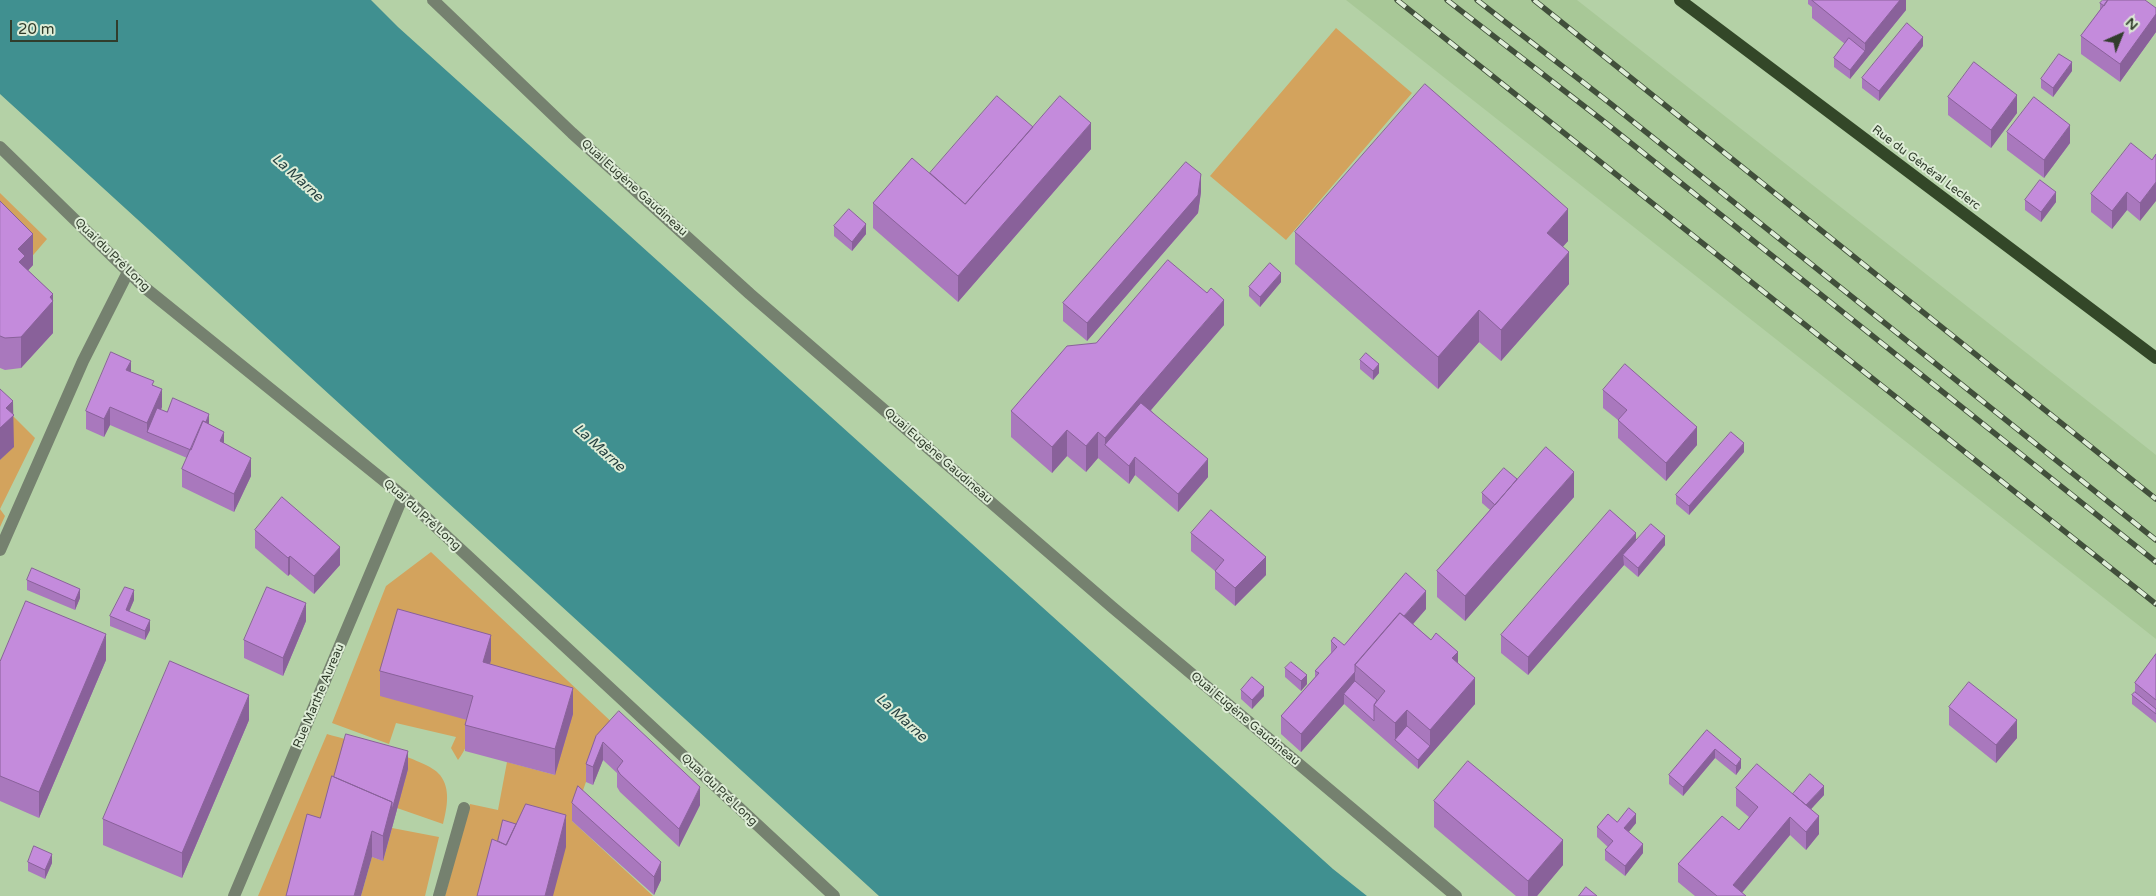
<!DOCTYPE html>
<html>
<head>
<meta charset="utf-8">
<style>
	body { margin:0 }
	#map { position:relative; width:2156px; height:896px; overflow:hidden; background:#b4d1a6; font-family:"Varela Round",sans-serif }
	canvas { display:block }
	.north { position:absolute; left:2096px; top:10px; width:50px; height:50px; -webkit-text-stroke:4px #deedd7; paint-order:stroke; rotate:44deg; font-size:14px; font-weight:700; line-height:20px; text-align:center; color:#313d2c }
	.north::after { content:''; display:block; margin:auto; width:18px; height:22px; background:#313d2c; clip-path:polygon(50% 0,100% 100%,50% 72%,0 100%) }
	.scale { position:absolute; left:10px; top:20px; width:108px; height:22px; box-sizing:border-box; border:2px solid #313d2c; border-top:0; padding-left:6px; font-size:15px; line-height:18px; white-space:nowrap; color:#313d2c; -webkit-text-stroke:4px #deedd7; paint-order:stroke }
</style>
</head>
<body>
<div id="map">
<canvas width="2156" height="896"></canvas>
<div class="north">N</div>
<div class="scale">20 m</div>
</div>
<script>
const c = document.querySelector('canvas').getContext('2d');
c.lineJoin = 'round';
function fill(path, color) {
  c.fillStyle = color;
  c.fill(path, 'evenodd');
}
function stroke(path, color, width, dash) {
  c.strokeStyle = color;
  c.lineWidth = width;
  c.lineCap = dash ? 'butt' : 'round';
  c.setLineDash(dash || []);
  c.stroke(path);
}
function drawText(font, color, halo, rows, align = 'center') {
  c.font = font + ' "Varela Round",sans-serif';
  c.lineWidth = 4;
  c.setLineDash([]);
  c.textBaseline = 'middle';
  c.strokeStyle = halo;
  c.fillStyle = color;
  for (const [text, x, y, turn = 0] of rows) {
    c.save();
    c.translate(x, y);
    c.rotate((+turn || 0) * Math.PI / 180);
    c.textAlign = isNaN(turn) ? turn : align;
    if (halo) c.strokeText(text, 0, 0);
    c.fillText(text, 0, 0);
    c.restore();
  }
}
const built = new Path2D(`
	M1346,0H1577L2117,424L2156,455V639Z`);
const green = new Path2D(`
	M1336,28L1412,93L1286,240L1210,176Z
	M0,193L47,239L28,261L0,232Z
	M2,405L35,438L0,509L5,516L0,527V460L13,447Z
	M431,552L619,729L596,754L572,821L653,896H445L470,804L498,810L507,762L555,775L483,688L491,660C483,686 474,741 458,760L451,748L456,737L396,723L389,744L332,723L386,586Z
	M327,734C350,741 428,758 440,775C451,789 447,808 443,824L397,808L293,896H258Z
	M392,828L439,837L425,896H361L372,857L383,861Z`);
const water = new Path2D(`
	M0,0H371L398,27L1333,869L1367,896H879L0,94Z`);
const minor = new Path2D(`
	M433,0L572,133L750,294L1112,607L1456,896
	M0,147L144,287L403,496L834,896
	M0,550L83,361L128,272
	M234,896L403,496
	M439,896L464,808`);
const major = new Path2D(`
	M1680,0L2156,358`);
const rail = new Path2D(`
	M1397,0L2156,604
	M1447,0L1602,120L2156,562
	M1477,0L1611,104L2156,540
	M1534,0L2156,499`);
const wall = new Path2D(`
	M1808,0H1906V10L1850,79L1834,67V58L1845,44L1812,18V7L1808,4Z
	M2100,3L2156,8V32L2120,82L2081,54V36L2100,10Z
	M1923,46L1879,101L1862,88V78Z
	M2072,71L2053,97L2041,88V79Z
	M1948,97L2017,113L1991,148L1948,115Z
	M1033,127L1091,149L958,302L873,228V203L930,173Z
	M2007,132L2070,143L2044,178L2007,150Z
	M2152,160L2140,221L2127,210L2112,229L2091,212V194Z
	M1201,192L1198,213L1087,341L1063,321V303Z
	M2025,200L2056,202L2041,222L2025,210Z
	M0,201L33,265L28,270L53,294V333L21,368L5,370L0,368Z
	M834,226L866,234L852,251L834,236Z
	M1295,232L1568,241L1562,247L1569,284L1501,361L1479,342L1438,389L1295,264Z
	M1281,282L1260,307L1249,296V287Z
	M1224,325L1151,410L1208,477L1178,512L1135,475L1129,484L1098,458L1086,472L1067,456L1052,473L1011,437V411L1096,343Z
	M1360,360L1379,373L1373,380L1360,369Z
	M131,372L154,386L162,407L161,410L209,424L224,443L251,476L234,512L182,487V469L187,458L110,425L104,437L86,429V411Z
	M1603,390L1697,445L1666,481L1618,438V420L1603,408Z
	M1744,452L1689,515L1676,504V495Z
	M1517,479L1574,497L1465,621L1437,597V571L1490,510L1482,503V493Z
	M255,530L340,565L314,594L290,574L288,576L255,548Z
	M1191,533L1266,575L1235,606L1215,589V571L1191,551Z
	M1636,541L1665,545L1638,577L1624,565L1528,675L1501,653V635Z
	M27,580L80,598L75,610L27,590Z
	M134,600L129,611L150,630L145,640L110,626V616Z
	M1426,609L1413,624L1458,663L1475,704L1418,769L1344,704L1301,752L1281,734V716L1315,677V671L1331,653V641L1344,645Z
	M306,621L283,676L244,658V640Z
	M2156,654V723L2132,704V695L2135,692V683Z
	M106,660L39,818L0,801V662Z
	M491,660L490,664L573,714L555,775L465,751V725L467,720L380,696V671Z
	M1285,668L1307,684L1301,691L1285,677Z
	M1241,690L1264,696L1252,709L1241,699Z
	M1949,707L2017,738L1996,763L1949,725Z
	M249,720L182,878L103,845V819Z
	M1707,730L1741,768L1736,775L1715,758L1683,796L1669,784V775Z
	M596,736L700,805L679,847L620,792L617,787V773L603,760L593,785L586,782V764Z
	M408,769L383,861L372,857L320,818L334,777Z
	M1736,788L1793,794L1824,795L1811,809L1819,834L1806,850L1790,835L1742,893L1746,896H1695L1678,882V864L1739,830L1749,817L1736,806Z
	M1434,801L1563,865L1537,896H1516L1434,827Z
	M572,803L661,880L654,895L572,821Z
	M1617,822L1636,823L1628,832L1643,853L1625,876L1605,860V850L1608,847L1597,837V827Z
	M28,862L52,863L45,879L28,871Z`);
const shadedWall = new Path2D(`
	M1900,0H1906V10L1850,79V70L1865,51V43Z
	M2156,14V32L2120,82V64Z
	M1923,37V46L1879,101V91Z
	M2072,62V71L2053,97V88Z
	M2017,95V113L1991,148V130Z
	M1091,123V149L958,302V276Z
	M2070,125V143L2044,178V160Z
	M1201,174V192L1198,213L1087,341V323Z
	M2156,182V201L2140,221V203Z
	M2056,192V202L2041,222V212Z
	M2127,192V210L2112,229V211Z
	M1568,209V241L1547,265V233Z
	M866,224V234L852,251V242Z
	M33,234V265L25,274L19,294L18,249Z
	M1569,252V284L1501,361V330Z
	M1281,273V282L1260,307V297Z
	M53,294V333L21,368V337Z
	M1224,300V325L1114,453L1105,445V438Z
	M1479,310V342L1438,389V357Z
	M131,361V379L126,370Z
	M1379,364V373L1373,380V371Z
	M162,389V407L150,433L147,432V423Z
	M13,401L14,447L0,460V428L6,408Z
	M110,407V425L104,437V419Z
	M209,414V424L194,461V451Z
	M1697,427V445L1666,481V463Z
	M1067,430V456L1052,473V447Z
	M224,432V450L220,441Z
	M1098,432V458L1086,472V446Z
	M1744,443V452L1689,515V506Z
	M1135,457V475L1129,484V466Z
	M251,458V476L234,512V494Z
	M1208,459V477L1178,512V494Z
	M1574,472V497L1465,621V596Z
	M1636,533V551L1623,555L1624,565L1528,675V657Z
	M1665,536V545L1638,577V568Z
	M340,547V565L314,594V576Z
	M290,556V574L288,576V558Z
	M1266,557V575L1235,606V588Z
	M80,589V598L75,610V601Z
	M134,590V600L126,619V610Z
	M1426,591V609L1368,676L1359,668Z
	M306,603V621L283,676V658Z
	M150,620V630L145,640V631Z
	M106,634V660L39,818V792Z
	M491,635V660L483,688V662Z
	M1458,652V678L1452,658Z
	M1355,672V691L1344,694V704L1301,752V734Z
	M1307,675V684L1301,691V681Z
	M1475,678V704L1418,769V760L1430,746V730Z
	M1264,687V696L1252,709V700Z
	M573,688V714L555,775V749Z
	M249,695V720L182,878V853Z
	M1407,710V735L1395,740V723Z
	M2017,720V738L1996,763V745Z
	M603,742V760L593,785V767Z
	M1715,749V758L1683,796V787Z
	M408,751V769L383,861V836L392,802Z
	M1741,759V768L1736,775V766Z
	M1824,786V795L1802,819V810Z
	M700,787V805L679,847V829Z
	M1636,814V823L1624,838V828Z
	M566,815V847L553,896H545Z
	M1819,816V834L1806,850V832Z
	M1790,817V835L1739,896L1733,885Z
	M372,831V857L361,896H354Z
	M1563,840V865L1537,896H1528V881Z
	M1643,844V853L1625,876V866Z
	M52,854V863L45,879V870Z
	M661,862V880L654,895V877Z`);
const building = new Path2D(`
	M1812,0H1900L1865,43Z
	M2103,0H2108L2104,6L2100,3Z
	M2108,0H2145L2156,8V14L2120,64L2081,36Z
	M1907,23L1923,37L1879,91L1862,78Z
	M1849,38L1865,51L1850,70L1834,58Z
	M2059,54L2072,62L2053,88L2041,79Z
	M1974,62L2017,95L1991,130L1948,97Z
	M1425,84L1568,209L1547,233L1569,252L1501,330L1479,310L1438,357L1295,232Z
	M997,96L1033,127L965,204L930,173Z
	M1060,96L1091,123L958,276L873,203L912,158L965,204Z
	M2034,97L2070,125L2044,160L2007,132Z
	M2131,143L2152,160L2156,154V182L2140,203L2127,192L2112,211L2091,194Z
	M1186,162L1201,174L1198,195L1087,323L1063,303Z
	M2040,180L2056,192L2041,212L2025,200Z
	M0,201L33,234L18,249L25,256L19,262L53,294L50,297L53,301L21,337L5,338L0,336Z
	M849,209L866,224L852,242L834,226Z
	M1168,260L1207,293L1211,288L1224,300L1105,438L1098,432L1086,446L1067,430L1052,447L1011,411L1067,346L1096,343Z
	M1270,263L1281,273L1260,297L1249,287Z
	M111,352L131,361L126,370L154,381L152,385L162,389L147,423L110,407L104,419L86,411Z
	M1366,353L1379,364L1373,371L1360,360Z
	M1625,364L1697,427L1666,463L1618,420L1627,410L1603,390Z
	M0,389L13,401L6,408L14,415L0,428Z
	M173,398L209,414L206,422L203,421L191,450L147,432L157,408L167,412Z
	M1141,403L1208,459L1178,494L1135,457L1129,466L1105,445Z
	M203,421L224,432L220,441L251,458L234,494L182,469Z
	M1731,432L1744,443L1689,506L1676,495Z
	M1546,447L1574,472L1465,596L1437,571Z
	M1504,468L1517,479L1495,505L1482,493Z
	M282,497L340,547L314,576L290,556L288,558L255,530Z
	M1211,510L1266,557L1235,588L1215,571L1224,560L1191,533Z
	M1610,510L1636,533L1528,657L1501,635Z
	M1651,524L1665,536L1638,568L1623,555Z
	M32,568L80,589L75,601L27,580Z
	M1406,573L1426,591L1404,616L1400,613L1355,665V672L1301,734L1281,716L1319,673L1315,671L1337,647L1331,641L1334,637L1344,645Z
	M125,587L134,590L126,610L150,620L145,631L110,616Z
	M267,587L306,603L283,658L244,640Z
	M26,601L106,634L39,792L0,776V662Z
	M398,609L491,635L483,662L573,688L555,749L465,725L473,696L380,671Z
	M1400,613L1431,640L1436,633L1458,652L1452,658L1475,678L1430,730L1407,710L1395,723L1374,705L1385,691L1355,665Z
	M2156,654V700L2135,683Z
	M170,661L249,695L182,853L103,819Z
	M1291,662L1307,675L1301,681L1285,668Z
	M1252,677L1264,687L1252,700L1241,690Z
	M1355,681L1377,700L1374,705V721L1344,694Z
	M1969,682L2017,720L1996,745L1949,707Z
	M2135,692L2156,709V714L2132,695Z
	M619,711L700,787L679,829L620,774L617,769L623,761L603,742L593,767L586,764L596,736Z
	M1407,726L1430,746L1418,760L1395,740Z
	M1707,730L1741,759L1736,766L1715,749L1683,787L1669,775Z
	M346,734L408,751L392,810V802L334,777Z
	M1468,761L1563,840L1528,881L1434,801Z
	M1757,764L1819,816L1806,832L1790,817L1733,885L1746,896H1717L1678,864L1722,816L1739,830L1758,807L1736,788Z
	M1810,774L1824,786L1806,805L1793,794Z
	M332,776L392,802L383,836L372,831L354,896H286L307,814L320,818Z
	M578,786L661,862L654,877L572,803Z
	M526,804L566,815L545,896H477L492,839L506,845Z
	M1629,808L1636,814L1624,828L1643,844L1625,866L1605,850L1613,841L1597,827L1608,814L1617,822Z
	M503,820L516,824L506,845L498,841Z
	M34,846L52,854L45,870L28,862Z
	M1586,887L1597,896H1579Z`);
const streetNames = [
	["Rue du Général Leclerc",1926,168,37],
	["Quai Eugène Gaudineau",634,188,42],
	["Quai du Pré Long",112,255,44],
	["Quai Eugène Gaudineau",938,456,41],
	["Quai du Pré Long",422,515,42],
	["Rue Marthe Aureau",319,696,-67],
	["Quai Eugène Gaudineau",1245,719,40],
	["Quai du Pré Long",719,790,43]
];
const waterNames = [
	["La Marne",297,178,42],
	["La Marne",599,448,42],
	["La Marne",901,718,42]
];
fill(built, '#a8c897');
fill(green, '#d3a35d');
fill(water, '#409090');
stroke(minor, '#75816f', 12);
stroke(major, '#334728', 12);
stroke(rail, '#414f3b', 5.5);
stroke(rail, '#deedd7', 4, [11]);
fill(wall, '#a978bd');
fill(shadedWall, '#89619a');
fill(building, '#c48bdc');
stroke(building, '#89619a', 1);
drawText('12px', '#313d2c', '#deedd7', streetNames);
drawText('italic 14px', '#274141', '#deedd7', waterNames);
</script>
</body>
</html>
